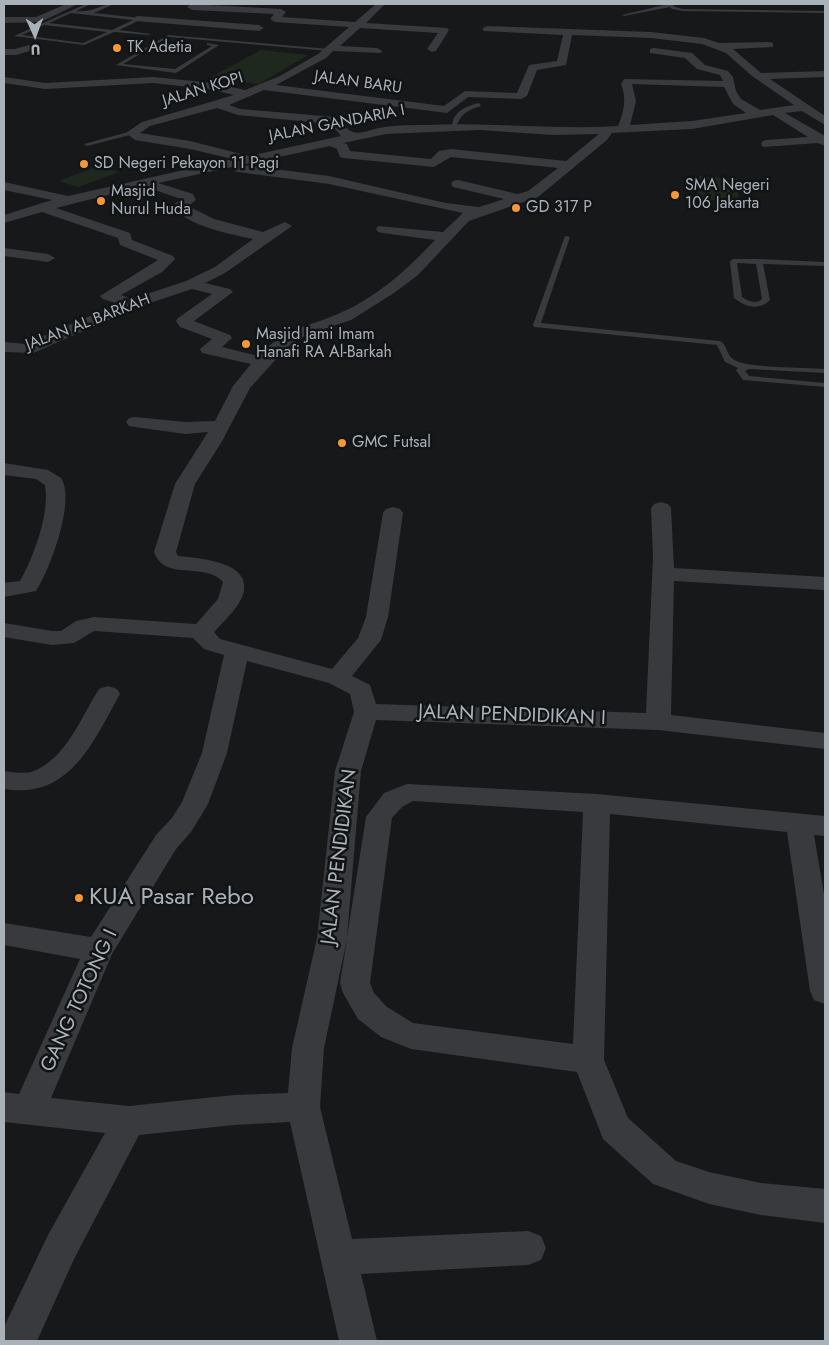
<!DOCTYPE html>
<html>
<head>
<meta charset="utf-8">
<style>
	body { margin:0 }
	#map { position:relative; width:829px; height:1345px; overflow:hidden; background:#171819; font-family:Jost,sans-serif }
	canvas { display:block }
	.frame { position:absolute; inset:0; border:5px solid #a9b1b9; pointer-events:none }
	.north { position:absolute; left:10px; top:10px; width:50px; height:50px; -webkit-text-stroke:4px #121314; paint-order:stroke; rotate:178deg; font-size:14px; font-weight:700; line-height:20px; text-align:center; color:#a9b1b9 }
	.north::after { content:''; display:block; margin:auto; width:18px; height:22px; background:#a9b1b9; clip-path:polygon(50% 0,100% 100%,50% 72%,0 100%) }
</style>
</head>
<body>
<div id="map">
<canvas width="829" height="1345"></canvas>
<div class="frame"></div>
<div class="north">U</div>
</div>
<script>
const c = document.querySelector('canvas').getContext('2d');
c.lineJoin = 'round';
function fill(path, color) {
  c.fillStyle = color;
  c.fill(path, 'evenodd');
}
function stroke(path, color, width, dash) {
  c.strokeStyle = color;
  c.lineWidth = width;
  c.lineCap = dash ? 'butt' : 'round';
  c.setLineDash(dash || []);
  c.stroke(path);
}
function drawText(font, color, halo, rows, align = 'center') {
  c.font = font + ' Jost,sans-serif';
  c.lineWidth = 5;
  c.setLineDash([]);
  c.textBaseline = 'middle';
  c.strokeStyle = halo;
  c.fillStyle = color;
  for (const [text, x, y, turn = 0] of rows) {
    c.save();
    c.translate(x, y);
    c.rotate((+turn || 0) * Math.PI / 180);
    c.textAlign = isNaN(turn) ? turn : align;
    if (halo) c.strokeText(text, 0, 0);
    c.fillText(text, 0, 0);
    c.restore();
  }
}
const green = new Path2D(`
	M261,50L308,55L259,84L209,78Z
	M99,166L119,172L79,187L58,181Z
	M699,176L738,179V202L697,199Z`);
const lane = new Path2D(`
	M86,4H91L76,11C94,13 99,4 114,4L94,13L140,18V20L119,30L151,34L149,35L114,32L84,45L14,36ZM71,13L133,20L112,30L49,23ZM44,25L107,32L83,43L22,35Z
	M668,4H672L675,7L683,9L825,11V13L683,11L672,9L670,7L624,16L622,15Z
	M168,35L329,49L331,50L329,51L169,37L123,64L175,69L212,46L207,45V43L219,45L176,73L116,65Z
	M479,103L481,106C467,110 461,114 456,127H452C452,112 466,106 479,103Z
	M132,131L134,134L87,146L84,144Z
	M565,236L570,237L541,323L720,341C727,344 726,354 733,359C746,369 806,367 825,369V373L749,369L745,371L749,376L825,383V387L743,380L736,370L738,368L725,362L717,345L534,327L533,325Z
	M759,259L825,262V266L763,264L770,300C759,311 745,307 734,298L730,261L733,259ZM737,263L756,264L762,299C755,305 748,301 742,297Z`);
const street = new Path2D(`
	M66,4H78L41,22L4,23V17H36Z
	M191,4L281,9L286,12L282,17L355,22L376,4H385L366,23L447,28L449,30L436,51L432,52L427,49L438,33L360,28L340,46L377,48L382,51L381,53L333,51L326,58L276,85L444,106L465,91L517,93L529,65L557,61L563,35L484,31L482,29L487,26L651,32L704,38L719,43L769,42L773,43V47L733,49L761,73L825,71V77L770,79L825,116V125L802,111L785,113L825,136V146L818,143L763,147L761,144L763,141L767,140L808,137L773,115L692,129L612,133L607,140L538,197L469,221L418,275L394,293L351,320L306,335L287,347L250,388L221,443L195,484L176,552L178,556C197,558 250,561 244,591C241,606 224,621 214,632L220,639L332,669L358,638L366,617L383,513L386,509L393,507L400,509L403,513L388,617L381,640L352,676L370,685L376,704L646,713L653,557L651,508L654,504L661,502L668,504L671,508L674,568L825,577V590L674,581L671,715L825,733V749L658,730L376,720L361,771L347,937L366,817L384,793L407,784L597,794L825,816V836L814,835L825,900V1004L814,1000L810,991L787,832L610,814L604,1060L628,1118L676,1161L709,1172L761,1183L825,1189V1223L761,1215L709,1204L653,1184L603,1139L577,1072L411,1049L381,1037L358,1019L343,993L340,983L347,939L324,1048L320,1107L352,1239L528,1231L541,1236L546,1248L541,1260L528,1265L361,1274L377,1341H339L290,1122L234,1125L139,1135L74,1259L37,1341H4V1327L48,1235L105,1133L4,1122V1092L19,1094L80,959L4,945V923L91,937L156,835L172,818L182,802L202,753L224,655L204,649L193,638L94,631L74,643L52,645L4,637V623L52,631H61L76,621L94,617L196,624L218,599L223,582C205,561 164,582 154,552L175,484L208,432L185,434L135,427L129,426L126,422L129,418L135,417L185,422L215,421L233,386L251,364L202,353L200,349L212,339L180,327L176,321L178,318L212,294L192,289L138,307L33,353L4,352V342L25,344L118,304L103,299L100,296L158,260L120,245L118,238L42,212L4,223V215L52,200L4,190V182L68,196L233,159L190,149L135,140L126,133L142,122L234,95L209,89L153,83L45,89L4,83V77L45,83L153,77L214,83L245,90L280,76L318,54L349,27L275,22L270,19L274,14L192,10L187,7ZM572,35L651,38L702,44L726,53L752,76L794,105L760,110L741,99L736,91L733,77L728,71L705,65L692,53L654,48L650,49V53L685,58L697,69L720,75L723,81L624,79L621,84C627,99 624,111 618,126C554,130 492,122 427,125C414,125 399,125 385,127C362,130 355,142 339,119L335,117L240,109L229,105L264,90L447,113L468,97L521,99L527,96L537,70L566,65ZM632,84L724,87L733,104L746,113L692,121L630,125L636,101ZM217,108L238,115L331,124L341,136L249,156L190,141L140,133L150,126ZM479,130L553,135L599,134L566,161L451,149L439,151L431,159L350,151L347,144L343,143L386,134ZM330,146L337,149L340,157L344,158L434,167L451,157L558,168L528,191L518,194L458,180L453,181L451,184L453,187L504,199L479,207L446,203L329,176L242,165ZM232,167L234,171L238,172L329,184L463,213L443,232L378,226L376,229L378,232L383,233L435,240C408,269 376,298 338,314C302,329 289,326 258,356L222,347L232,338L230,335L194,321L233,292L230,289L205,283L225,273L292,226L285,222L263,232L214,219L188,206L196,200L193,194L158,183ZM143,186L181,199L172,206C187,226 230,234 253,239L215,267L186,281L132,299L121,295L162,272L175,259L173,256L132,240L130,233L56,208ZM247,661L329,683L350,694L354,712L335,771L317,938L292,1048L288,1093L234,1095L129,1106L51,1098L112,954L176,849L191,832L208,804L227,753ZM413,801L583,812L573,1044L413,1023L387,1007L374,993L370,983L392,818L402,807Z
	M138,16L259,25L264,28L259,31L135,21V17Z
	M29,45L34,48L33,50L16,55H4V49H15Z
	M4,248L48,254L55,258L48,262L4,256Z
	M4,463L48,470L61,478C76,500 50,570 36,591L4,597V583L20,581C34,556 50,513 45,485L36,479L4,475Z
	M108,686L117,689L120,694C93,742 70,800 4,789V771C12,772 23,774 31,772C66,760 81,717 99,689Z`);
const markers = [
	[117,48,5,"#f49834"],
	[84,164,5,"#f49834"],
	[675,195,5,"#f49834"],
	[101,201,5,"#f49834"],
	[516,208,5,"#f49834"],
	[246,344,5,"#f49834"],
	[342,443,5,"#f49834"],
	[79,898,5,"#f49834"]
];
const farPoinames = [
	["TK Adetia",127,48],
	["SD Negeri Pekayon 11 Pagi",94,164],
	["SMA Negeri",685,186],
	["106 Jakarta",685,204],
	["Masjid",111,192],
	["Nurul Huda",111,210],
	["GD 317 P",526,208],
	["Masjid Jami Imam",256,335],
	["Hanafi RA Al-Barkah",256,353],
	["GMC Futsal",352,443]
];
const farStreetnames = [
	["JALAN BARU",358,83,8],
	["JALAN KOPI",203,90,-17],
	["JALAN GANDARIA I",337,124,-11],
	["JALAN AL BARKAH",88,323,-21]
];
const streetNames = [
	["JALAN PENDIDIKAN I",512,716,2],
	["JALAN PENDIDIKAN",340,857,-83],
	["GANG TOTONG I",80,1001,-65]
];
const nearPoinames = [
	["KUA Pasar Rebo",89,898]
];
fill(green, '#1f281f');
fill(lane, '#383a3e');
fill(street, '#383a3e');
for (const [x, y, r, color] of markers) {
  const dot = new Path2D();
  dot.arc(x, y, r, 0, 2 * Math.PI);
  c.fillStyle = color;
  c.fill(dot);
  stroke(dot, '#121314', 2);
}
drawText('16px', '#a9b1b9', '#121314', farPoinames, 'left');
drawText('16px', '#a9b1b9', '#121314', farStreetnames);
drawText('20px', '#a9b1b9', '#121314', streetNames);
drawText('24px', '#a9b1b9', '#121314', nearPoinames, 'left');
</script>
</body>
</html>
